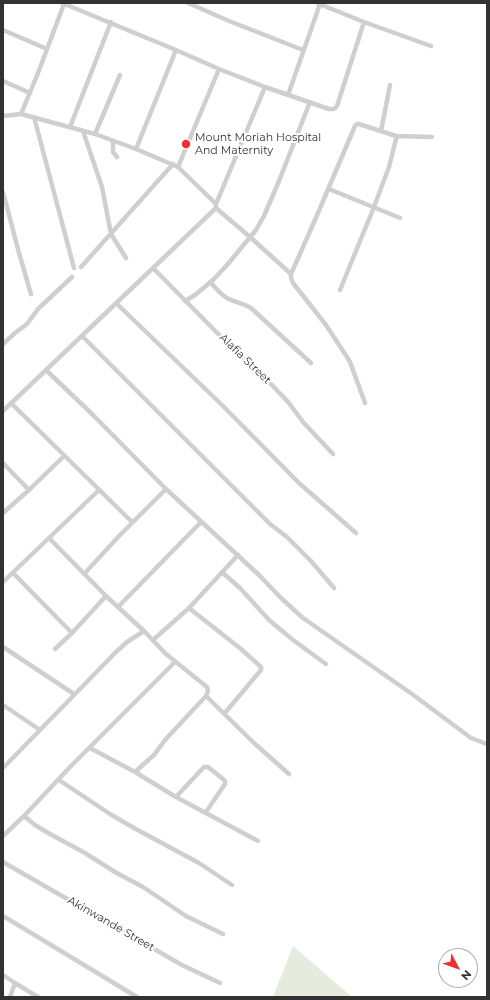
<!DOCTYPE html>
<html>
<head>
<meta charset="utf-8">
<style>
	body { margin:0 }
	#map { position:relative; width:490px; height:1000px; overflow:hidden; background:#fff; font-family:Montserrat,sans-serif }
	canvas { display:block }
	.frame { position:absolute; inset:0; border:4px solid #323232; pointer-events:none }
	.north { position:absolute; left:438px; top:948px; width:40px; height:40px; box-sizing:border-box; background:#fff; border:1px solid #adadad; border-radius:50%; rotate:131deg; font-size:11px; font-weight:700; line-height:16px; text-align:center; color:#323232 }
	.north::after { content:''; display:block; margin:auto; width:14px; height:18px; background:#ee3035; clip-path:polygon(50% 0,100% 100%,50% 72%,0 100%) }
</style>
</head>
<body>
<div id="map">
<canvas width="490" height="1000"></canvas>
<div class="frame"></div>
<div class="north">N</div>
</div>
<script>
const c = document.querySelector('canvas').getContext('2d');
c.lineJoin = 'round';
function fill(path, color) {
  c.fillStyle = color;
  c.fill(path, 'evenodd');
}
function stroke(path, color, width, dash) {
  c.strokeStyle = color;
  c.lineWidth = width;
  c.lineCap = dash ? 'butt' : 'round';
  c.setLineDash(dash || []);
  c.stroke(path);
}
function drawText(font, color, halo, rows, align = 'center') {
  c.font = font + ' Montserrat,sans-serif';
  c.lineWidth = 4;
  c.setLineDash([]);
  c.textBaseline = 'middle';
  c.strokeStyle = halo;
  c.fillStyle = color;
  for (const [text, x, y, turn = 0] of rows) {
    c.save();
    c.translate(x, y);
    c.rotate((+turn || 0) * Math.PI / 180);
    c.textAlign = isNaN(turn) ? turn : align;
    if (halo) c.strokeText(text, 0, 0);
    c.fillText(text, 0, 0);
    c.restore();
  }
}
const green = new Path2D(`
	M293,946L352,997H273Z`);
const street = new Path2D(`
	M62,3L176,50L219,69L265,87L329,109H334L337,106L364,22L317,3
	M188,3L229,21L303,50
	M364,22L431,46
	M3,30L47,49
	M3,81L30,93
	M288,95L320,4
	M21,114L38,73L64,4
	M3,116L21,114L95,134L136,149L178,167L216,204V208L250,237L291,274
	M34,117L74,268
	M70,127L111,22
	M83,131L102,187L111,234L126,258
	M381,131L390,85
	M95,134L120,75
	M396,136L432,137
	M113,141V152L117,157
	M136,149L176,50
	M178,167L219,69
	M329,189L400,218
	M3,192L19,253L31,294
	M216,204L265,87
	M81,267L173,164
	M153,268L250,366L273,386L289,403L303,422L333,454
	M210,282C215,287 220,294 227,298C234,302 243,303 251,308L311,363
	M340,290L374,207L389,167L396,139V136L359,124H357L355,126L315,220L291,274V278L293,283L326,325L347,357L350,362L365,403
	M185,301L195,295L213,280L227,265L256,230L264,216L279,181L310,102
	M116,303L222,405L299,483L356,533
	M82,336L270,524L287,537L311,561L334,588
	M3,344L15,333L27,324L38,309L72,277
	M46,370L92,414L166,489L259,575L282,599L303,618L412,694L471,738L487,744
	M11,403L132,522
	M3,411L216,208
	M3,463L29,490
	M3,513L29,490L64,456
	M49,538L106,596L144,631L166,654L207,687L208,691L206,696L165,740L154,755L135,772
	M222,572L240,588L269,620L293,640L326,664
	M13,573L72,633L106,596
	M84,574L120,535L166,489
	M3,582L99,490
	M118,607L201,522
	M189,608L241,649L261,667V670L224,714
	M153,640L189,608L238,555
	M3,647L74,694
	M55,649L72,633
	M206,696L255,744L289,774
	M3,705L40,730
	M90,748L135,772L176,797L258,841
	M3,768L115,653L127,642L144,631
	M59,780L110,814L134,828L199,863L232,885
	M176,797L204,767H208L223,779L225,781V784L206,812
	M24,816L35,825L50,834L85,853L115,872L143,887L186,916L223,934
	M3,836L24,816L71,766L175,662
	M3,862L182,965L220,983
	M3,916L137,997
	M3,975L15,983L10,997
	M15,983L38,997`);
const markers = [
	[186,144,5,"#ee3035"]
];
const poiNames = [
	["Mount Moriah Hospital",195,138],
	["And Maternity",195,151]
];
const streetNames = [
	["Alafia Street",245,359,44],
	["Akinwande Street",111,924,30]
];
fill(green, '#e5ecde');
stroke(street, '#cfcfcf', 4.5);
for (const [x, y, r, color] of markers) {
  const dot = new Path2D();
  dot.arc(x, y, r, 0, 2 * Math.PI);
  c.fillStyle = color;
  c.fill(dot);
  stroke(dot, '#fff', 1.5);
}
drawText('11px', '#323232', '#fff', poiNames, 'left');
drawText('11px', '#323232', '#fff', streetNames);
</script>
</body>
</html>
